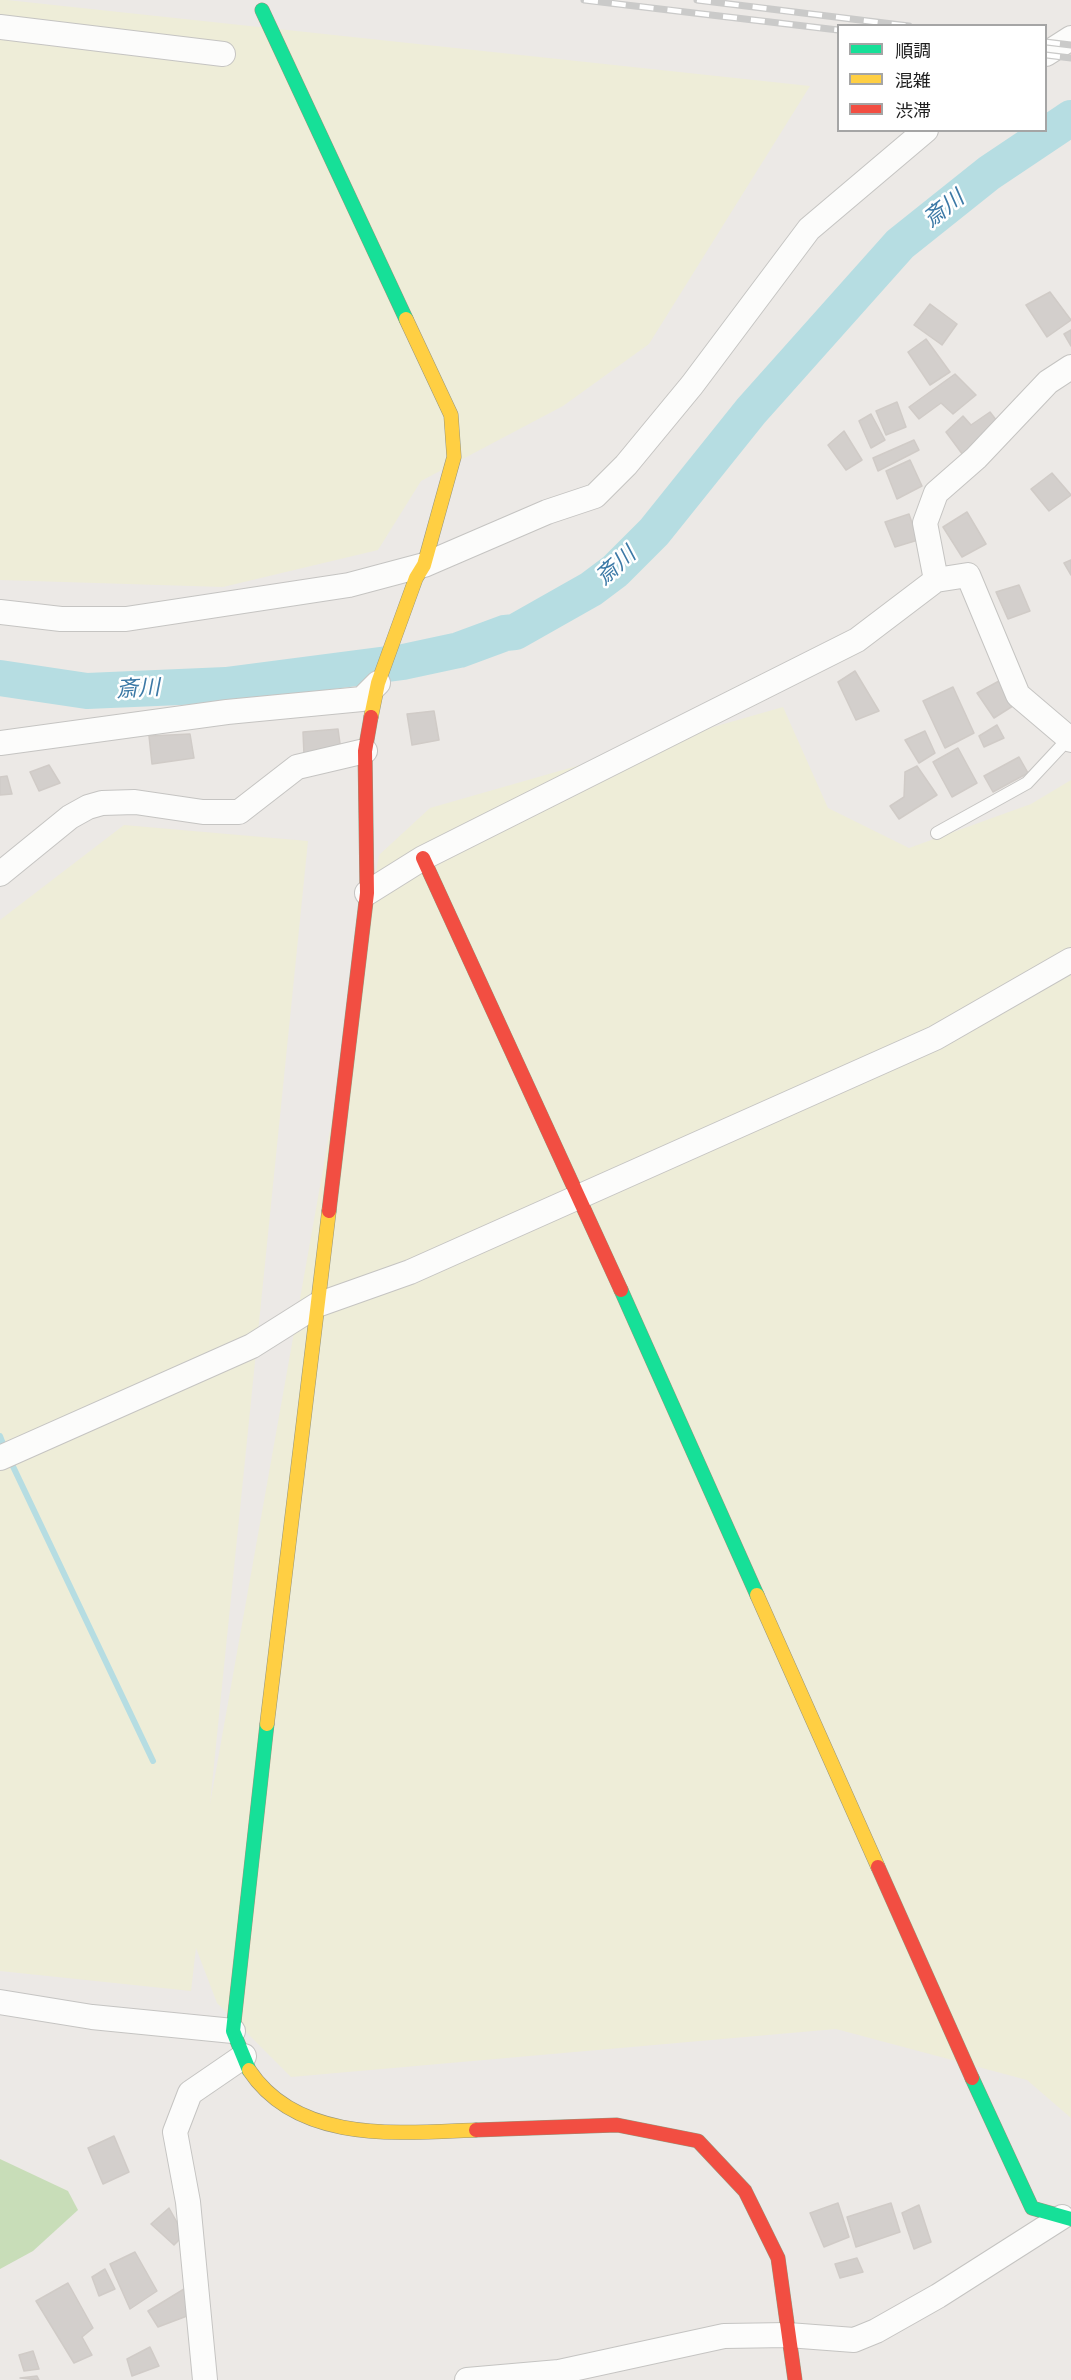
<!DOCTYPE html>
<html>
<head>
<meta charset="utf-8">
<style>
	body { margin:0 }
	#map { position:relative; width:1071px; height:2380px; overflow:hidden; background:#ece9e6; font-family:Raleway,"Noto Sans JP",sans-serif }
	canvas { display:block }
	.legend { position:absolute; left:837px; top:24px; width:210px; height:108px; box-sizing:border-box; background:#fff; border:2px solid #a5a5a5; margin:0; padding:8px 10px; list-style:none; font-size:18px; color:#1e1e1e }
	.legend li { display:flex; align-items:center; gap:12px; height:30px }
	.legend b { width:30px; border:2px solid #a5a5a5 }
</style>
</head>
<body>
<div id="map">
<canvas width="1071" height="2380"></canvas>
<ul class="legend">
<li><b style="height:8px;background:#16e098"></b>順調</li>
<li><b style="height:8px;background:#ffcf43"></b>混雑</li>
<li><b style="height:8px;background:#f24e42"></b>渋滞</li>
</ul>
</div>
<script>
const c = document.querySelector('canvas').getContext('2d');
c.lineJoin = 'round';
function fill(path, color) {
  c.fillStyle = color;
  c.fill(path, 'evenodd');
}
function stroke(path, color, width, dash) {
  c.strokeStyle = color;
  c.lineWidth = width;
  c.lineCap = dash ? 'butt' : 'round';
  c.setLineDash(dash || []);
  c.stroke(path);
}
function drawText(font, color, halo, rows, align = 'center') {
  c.font = font + ' Raleway,"Noto Sans JP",sans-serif';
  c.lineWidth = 5;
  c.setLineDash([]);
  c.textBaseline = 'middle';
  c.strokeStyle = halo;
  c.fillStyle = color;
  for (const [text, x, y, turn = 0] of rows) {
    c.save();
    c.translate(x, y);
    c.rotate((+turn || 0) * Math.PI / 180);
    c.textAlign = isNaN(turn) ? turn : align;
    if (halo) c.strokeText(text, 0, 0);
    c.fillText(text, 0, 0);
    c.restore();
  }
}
const farmland = new Path2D(`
	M0,0H7L810,86L649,344L563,406L421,481L378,550L223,587L0,580Z
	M783,707L828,808L909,848L1031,804L1071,780V2118L1027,2080L836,2029L291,2077L217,2003L196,1948L191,1991L0,1971V920L124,825L308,841L210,1804L379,855L430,808Z`);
const forest = new Path2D(`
	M0,2159L68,2191L78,2210L33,2251L0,2269Z`);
const stream = new Path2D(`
	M0,1436L5,1449
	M9,1458L153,1761`);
const river = new Path2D(`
	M0,678L87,691L226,685L403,662L459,650L505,633L515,632L591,589L615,571L654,532L751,411L900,244L989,173L1071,118`);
const building = new Path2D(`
	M1050,292L1071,320L1047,337L1026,305Z
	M930,304L957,324L942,345L914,325Z
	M1071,330V346L1064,334Z
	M926,339L950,372L930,385L908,352Z
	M955,374L976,395L953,414L941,403L919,419L909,407Z
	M897,402L906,427L886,435L876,411Z
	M990,412L1000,425L963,455L946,432L963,416L971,425Z
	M871,414L885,440L871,448L859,421Z
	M844,431L862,460L846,470L828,445Z
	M914,440L919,450L878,471L873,458Z
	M910,460L922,486L897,499L886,471Z
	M1052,473L1071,495L1049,511L1031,489Z
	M967,512L986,544L962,557L943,527Z
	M909,514L918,540L895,547L885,522Z
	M1071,560V575L1064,563Z
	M1019,585L1030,611L1008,619L996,592Z
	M855,671L879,711L856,720L838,682Z
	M999,681L1016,704L994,718L977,693Z
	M953,687L974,733L945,748L923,701Z
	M434,711L439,740L412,745L407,714Z
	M997,725L1004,738L984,747L979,736Z
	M338,729L341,751L304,755L303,732Z
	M925,731L935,753L919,763L905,740Z
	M190,734L194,758L152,764L149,736Z
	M958,748L977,783L952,797L933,762Z
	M1019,757L1028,773L993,792L984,776Z
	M49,765L60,783L39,791L30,772Z
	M917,766L937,795L899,819L890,806L904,797L905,772Z
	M7,776L12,794L0,795V777Z
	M114,2136L129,2172L103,2184L88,2148Z
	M838,2203L849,2237L824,2247L810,2213Z
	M891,2203L900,2232L856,2247L847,2217Z
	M919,2205L931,2242L914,2249L902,2213Z
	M169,2208L184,2235L174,2245L151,2224Z
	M135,2252L157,2291L130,2309L110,2264Z
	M857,2258L863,2272L840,2278L835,2264Z
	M105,2269L115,2289L99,2296L92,2277Z
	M68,2283L93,2328L82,2337L92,2355L74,2363L36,2301Z
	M189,2286L194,2306L187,2316L158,2327L148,2311Z
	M150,2347L159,2366L132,2376L127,2359Z
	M33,2351L39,2369L24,2371L19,2355Z
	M37,2376L39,2380L20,2378Z`);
const lane = new Path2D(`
	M937,833L1027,783L1069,738`);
const street = new Path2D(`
	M0,27L223,54
	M1046,54L1071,38
	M936,580L925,523L936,493L976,458L1048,382L1071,367
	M0,612L61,619H126L349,585L424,565L547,512L595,496L626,465L692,385L809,229L926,130
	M0,743L227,712L362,699L378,683
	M0,874L70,817L88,807L102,803L135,802L203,812H239L297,767L365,751
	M367,893L423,858L857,640L936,580L968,575L1018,695L1071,740
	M0,1458L252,1346L317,1305L410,1272L935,1038L1071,960
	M0,2002L92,2017L233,2031
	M205,2380L188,2202L175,2132L190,2093L244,2056
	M467,2380L559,2372L724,2336L788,2335L854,2340L876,2331L938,2296L1062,2217`);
const fast = new Path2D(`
	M262,10L406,319
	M621,1290L757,1595
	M249,2070L233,2031L267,1724
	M972,2078L1032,2208L1071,2219`);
const slow = new Path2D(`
	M371,717L378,683L416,578L424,565L454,457L451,415L406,319
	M757,1595L878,1867
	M267,1724L329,1211
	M249,2070C298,2144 399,2133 476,2130`);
const jam = new Path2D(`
	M423,858L621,1290
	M329,1211L367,893L365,751L371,717
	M878,1867L972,2078
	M476,2130L617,2125L698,2141L745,2191L778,2258L795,2380`);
const rail = new Path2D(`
	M584,0L838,30
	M697,0L909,26
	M1046,42L1071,45
	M1046,55L1071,58`);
const waterNames = [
	["斎川",944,209,-38],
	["斎川",616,566,-42],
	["斎川",138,689,-3]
];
fill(farmland, '#eeedd8');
fill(forest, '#c8ddb8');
stroke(stream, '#b6dde2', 6);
stroke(river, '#b6dde2', 36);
fill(building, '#d3cfcc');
stroke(building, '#d0cbc7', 1.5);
stroke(lane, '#c5c4c2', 14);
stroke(street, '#c5c4c2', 26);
stroke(fast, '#97967d', 15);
stroke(slow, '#97967d', 15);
stroke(jam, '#97967d', 15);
stroke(lane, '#fcfcfb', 12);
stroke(street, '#fcfcfb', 24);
stroke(fast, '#16e098', 14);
stroke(slow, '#ffcf43', 14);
stroke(jam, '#f24e42', 14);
stroke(rail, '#cacac9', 7);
stroke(rail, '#fff', 4.5, [14]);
drawText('italic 22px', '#3c79a6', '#fff', waterNames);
</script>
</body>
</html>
